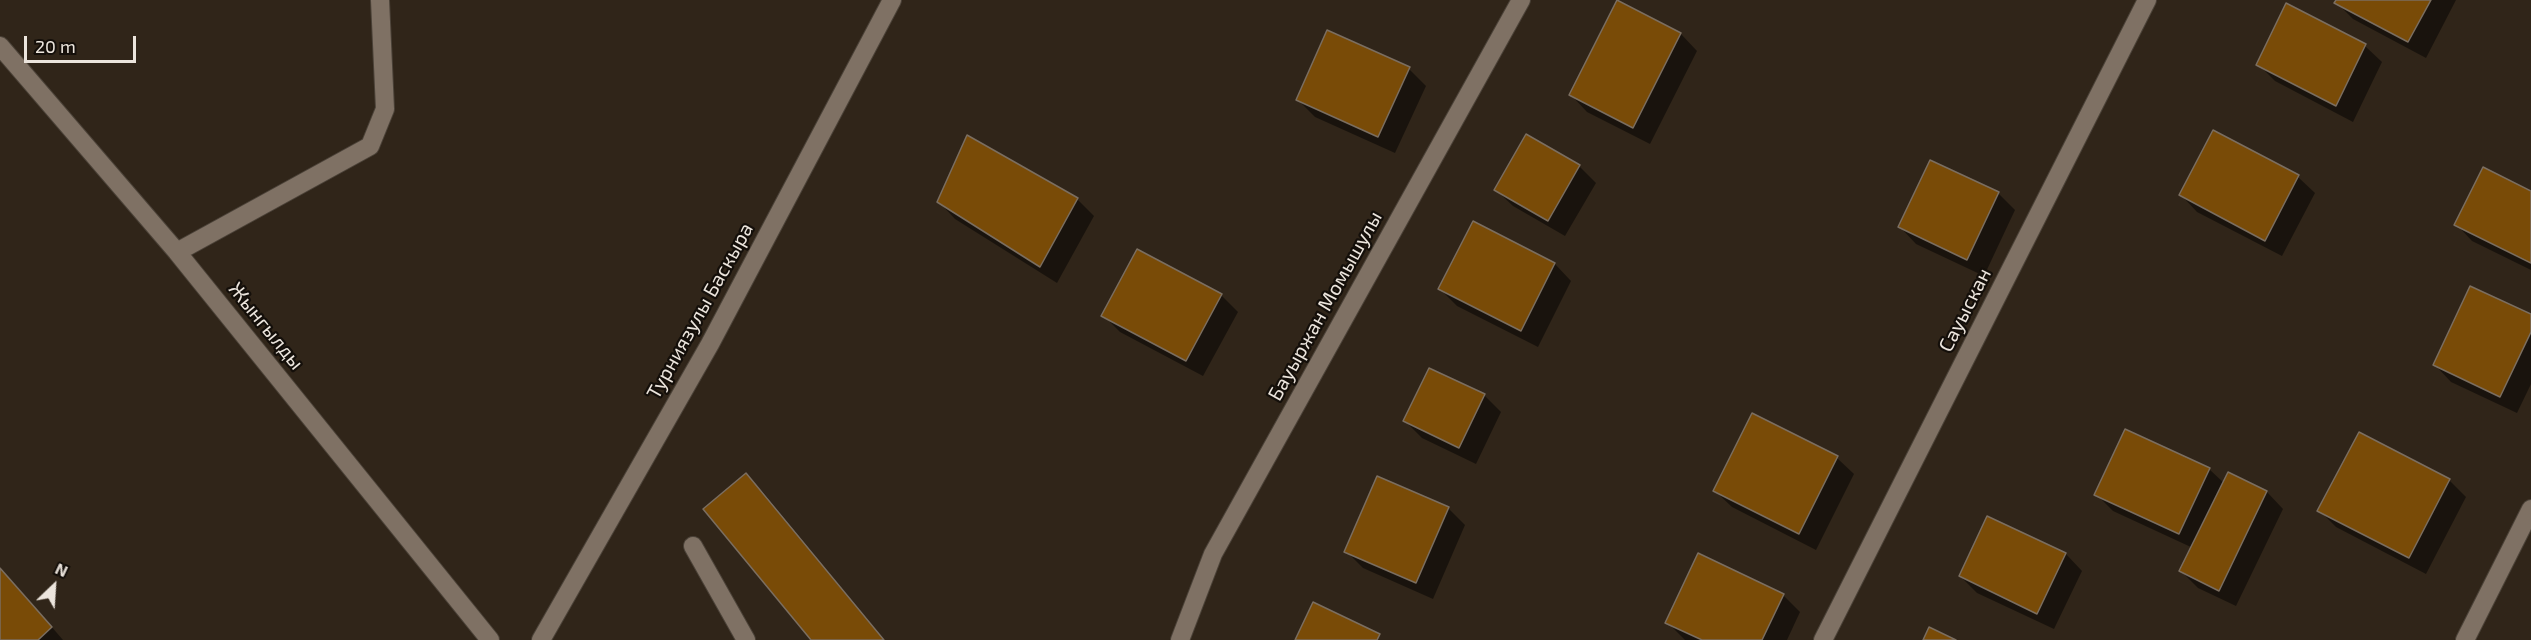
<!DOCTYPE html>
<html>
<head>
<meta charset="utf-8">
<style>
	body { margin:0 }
	#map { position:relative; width:2531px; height:640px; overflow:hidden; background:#302519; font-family:"Exo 2",sans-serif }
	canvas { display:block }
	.north { position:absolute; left:24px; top:556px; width:60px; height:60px; -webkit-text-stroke:4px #140f0a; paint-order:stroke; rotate:25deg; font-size:16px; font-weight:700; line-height:24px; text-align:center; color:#ece5dd }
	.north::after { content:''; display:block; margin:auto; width:21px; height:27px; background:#ece5dd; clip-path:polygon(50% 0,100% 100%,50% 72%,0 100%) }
	.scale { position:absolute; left:24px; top:36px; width:112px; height:27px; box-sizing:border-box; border:3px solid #ece5dd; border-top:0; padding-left:8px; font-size:18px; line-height:21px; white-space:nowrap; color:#ece5dd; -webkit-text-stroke:4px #140f0a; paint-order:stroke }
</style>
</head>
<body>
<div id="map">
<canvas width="2531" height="640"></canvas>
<div class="north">N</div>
<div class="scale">20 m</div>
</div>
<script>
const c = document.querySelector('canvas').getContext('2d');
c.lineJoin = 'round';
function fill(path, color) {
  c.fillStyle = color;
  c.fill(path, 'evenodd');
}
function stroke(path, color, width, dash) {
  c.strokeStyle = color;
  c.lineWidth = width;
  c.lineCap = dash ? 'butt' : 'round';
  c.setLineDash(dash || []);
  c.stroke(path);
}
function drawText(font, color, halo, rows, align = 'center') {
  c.font = font + ' "Exo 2",sans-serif';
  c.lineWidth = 4.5;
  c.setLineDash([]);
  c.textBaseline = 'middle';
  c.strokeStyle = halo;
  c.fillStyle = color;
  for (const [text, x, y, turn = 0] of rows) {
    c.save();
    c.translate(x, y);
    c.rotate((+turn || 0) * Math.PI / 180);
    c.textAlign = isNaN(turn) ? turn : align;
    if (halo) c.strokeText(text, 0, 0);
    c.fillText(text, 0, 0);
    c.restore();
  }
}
const shadow = new Path2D(`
	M2337,0H2456L2426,58L2353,19L2336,2Z
	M1618,2L1681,34L1697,51L1650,144L1587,112L1571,95Z
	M2365,46L2382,62L2353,122L2275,81L2258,64Z
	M1409,69L1426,86L1395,153L1315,117L1298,100Z
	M2213,132L2298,177L2315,193L2282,256L2197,212L2181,195Z
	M1579,166L1596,183L1565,236L1513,206L1496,190Z
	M1998,193L2015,210L1984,276L1916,244L1900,227Z
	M2531,193V270L2472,241L2456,224Z
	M1077,199L1094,216L1057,283L955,219L939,202Z
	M1473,223L1555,264L1571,281L1538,347L1457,306L1440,289Z
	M1221,295L1238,312L1203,376L1120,332L1103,315Z
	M2531,316V384L2517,413L2451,382L2435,365Z
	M1430,369L1485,396L1501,412L1476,464L1422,438L1405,421Z
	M2359,434L2449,480L2466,497L2426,574L2336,527L2319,510Z
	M1837,458L1854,474L1816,550L1732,507L1715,491Z
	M2209,469L2224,483L2228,474L2267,492L2283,509L2236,606L2198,588L2181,571L2193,548L2113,511L2096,494Z
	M746,475L763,492L885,640H813Z
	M1448,508L1465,525L1433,599L1363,568L1346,551Z
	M1988,518L2066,554L2082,571L2054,629L1977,593L1960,576Z
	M0,567L63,640H0Z
	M1783,595L1800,612L1787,640H1685L1667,622Z`);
const building = new Path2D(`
	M1617,0L1681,33L1633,128L1569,95Z
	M2336,0H2431L2408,42L2334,3Z
	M2286,3L2366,44L2336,106L2256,65Z
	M1327,30L1410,67L1378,137L1296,100Z
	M2213,130L2299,175L2265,241L2179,195Z
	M1526,134L1580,165L1548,221L1494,190Z
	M967,135L1078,198L1040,267L937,202Z
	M1930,160L1999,192L1967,260L1898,227Z
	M2483,167L2531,191V263L2454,225Z
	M1473,221L1555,263L1521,331L1438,289Z
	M1137,249L1222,294L1186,361L1101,316Z
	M2470,286L2531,314V332L2500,397L2433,365Z
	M1429,368L1485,394L1459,448L1403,421Z
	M1752,413L1838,456L1799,534L1713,491Z
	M2125,429L2210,468L2179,534L2094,495Z
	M2359,432L2450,479L2409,558L2317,511Z
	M2228,472L2267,491L2219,591L2179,571Z
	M746,473L884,640H811L703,509Z
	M1377,476L1449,507L1416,583L1344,552Z
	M1987,516L2066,553L2037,614L1959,576Z
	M1698,553L1784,594L1762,640H1702L1665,623Z
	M0,568L52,627L38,640H0Z
	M1313,602L1380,634L1377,640H1295Z
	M1929,627L1956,640H1923Z`);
const minor = new Path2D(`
	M0,46L177,252L490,640
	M177,252L370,146L385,109L380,0
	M693,546L746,640
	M541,640L710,344L892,0
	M1180,640L1213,554L1521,0
	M1823,640L2147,0
	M2465,640L2531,509`);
const streetNames = [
	["Бауыржан Момышулы",1325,306,-61],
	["Сауыскан",1965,310,-63],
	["Турниязулы Баскыра",700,311,-61],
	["Жынгылды",266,326,51]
];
fill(shadow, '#0007');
fill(building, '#794b07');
stroke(building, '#7b6e60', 1.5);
stroke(minor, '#4b4238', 20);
stroke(minor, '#7f7164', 18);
drawText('20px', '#ece5dd', '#140f0a', streetNames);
</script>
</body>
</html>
